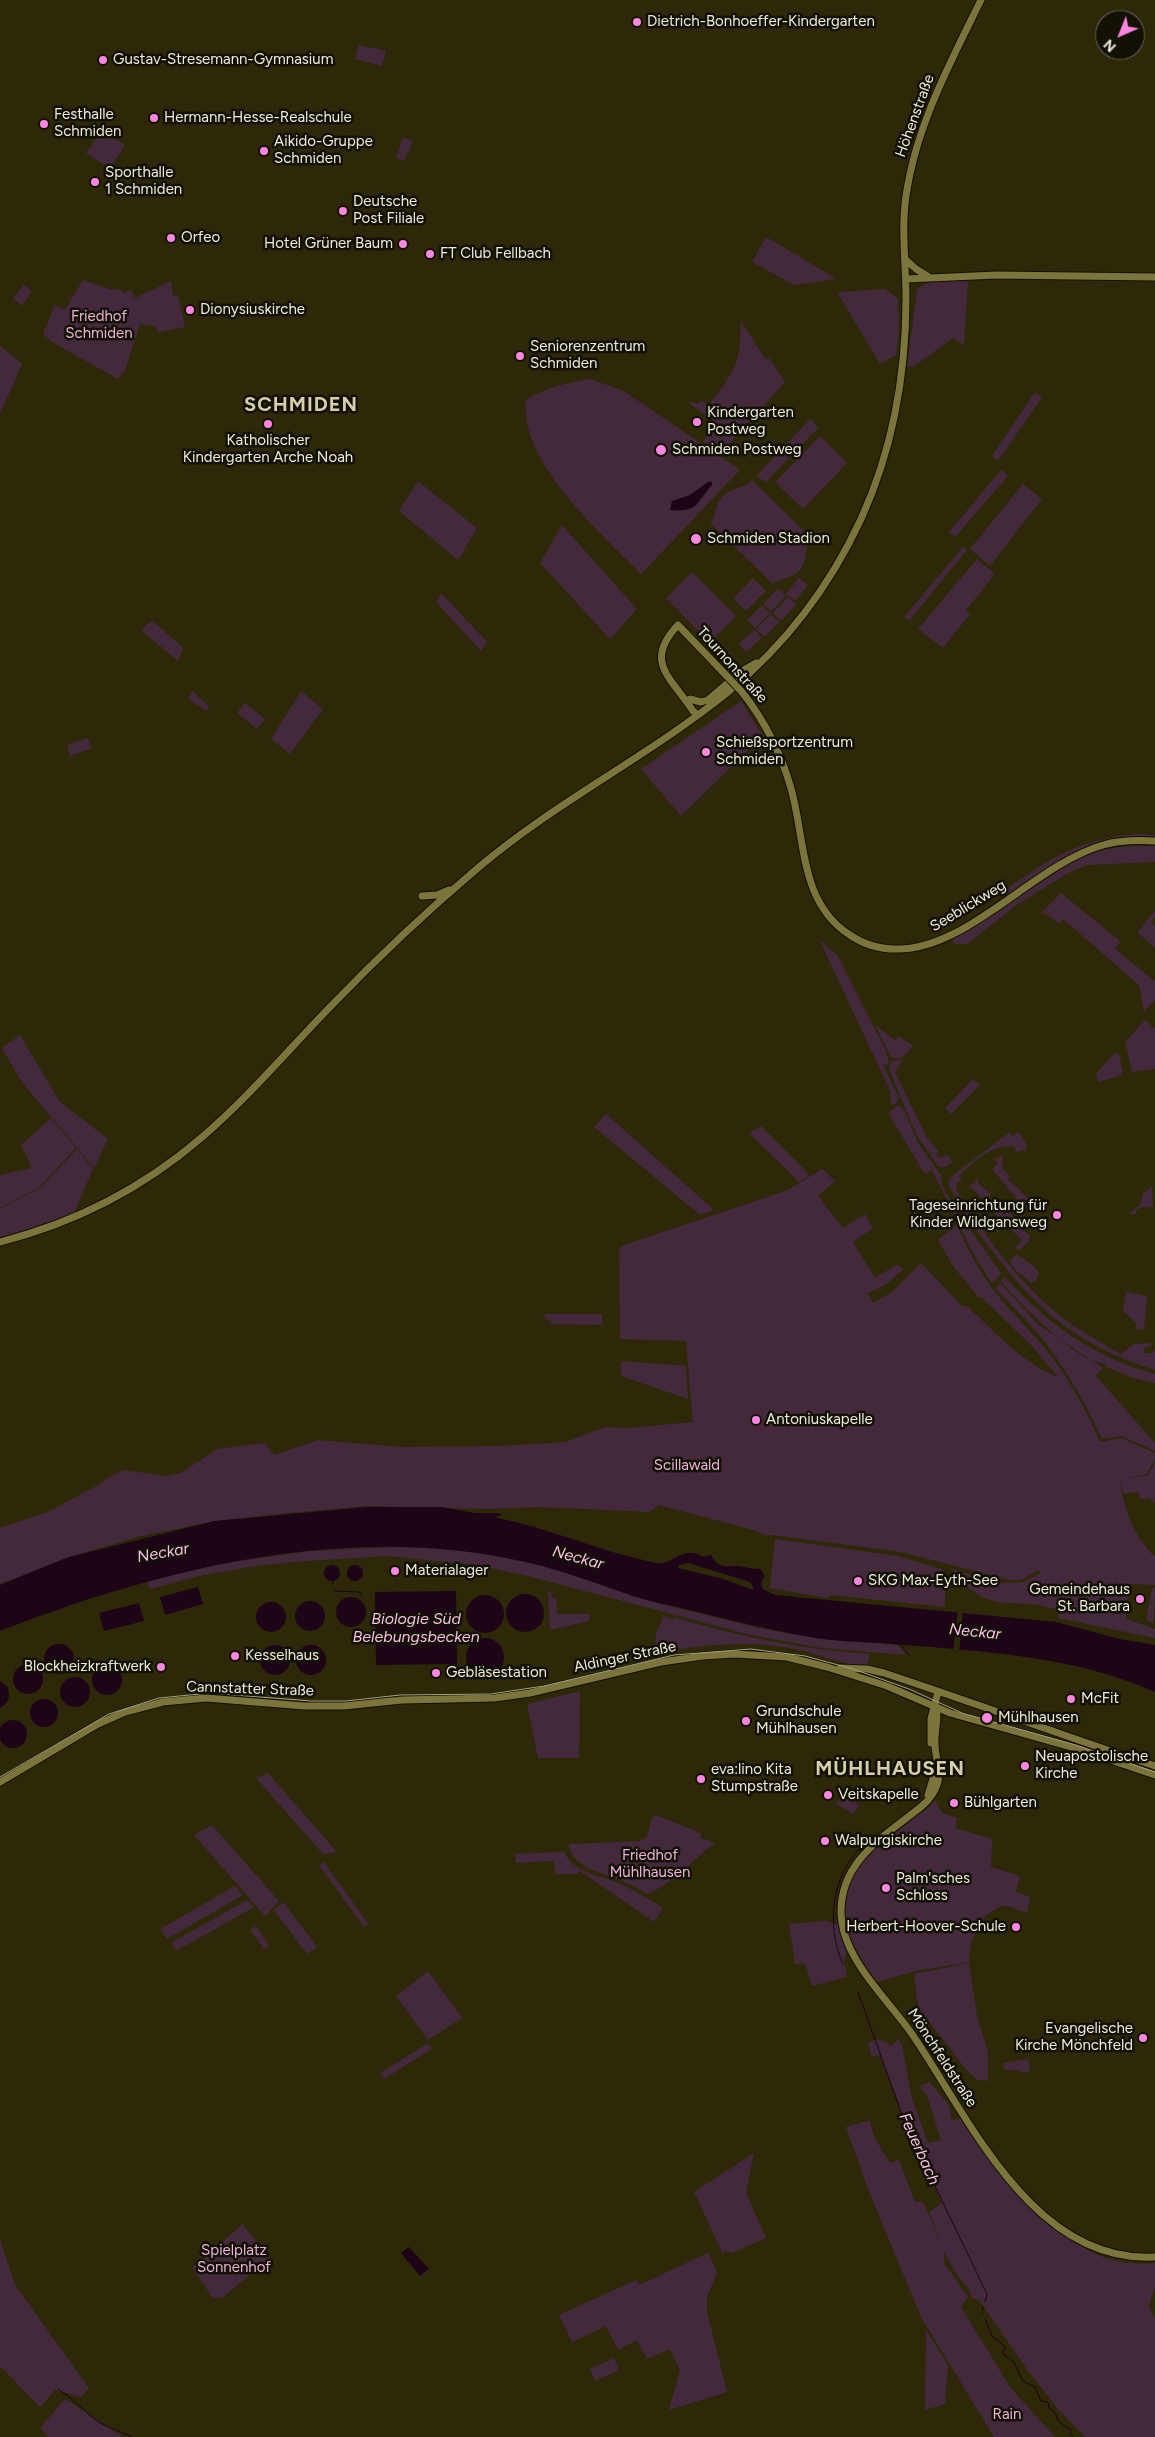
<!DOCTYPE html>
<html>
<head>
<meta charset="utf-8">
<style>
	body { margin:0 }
	#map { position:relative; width:1155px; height:2437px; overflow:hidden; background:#2d2808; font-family:Figtree,sans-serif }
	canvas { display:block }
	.north { position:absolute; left:1095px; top:10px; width:50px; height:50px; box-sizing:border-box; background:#131105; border:1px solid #6a685a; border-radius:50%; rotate:224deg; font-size:14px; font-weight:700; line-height:20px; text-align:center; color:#edebd9 }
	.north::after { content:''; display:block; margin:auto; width:18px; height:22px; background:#fe86e0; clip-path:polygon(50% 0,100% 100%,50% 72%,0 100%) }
</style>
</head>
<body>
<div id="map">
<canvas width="1155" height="2437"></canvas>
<div class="north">N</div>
</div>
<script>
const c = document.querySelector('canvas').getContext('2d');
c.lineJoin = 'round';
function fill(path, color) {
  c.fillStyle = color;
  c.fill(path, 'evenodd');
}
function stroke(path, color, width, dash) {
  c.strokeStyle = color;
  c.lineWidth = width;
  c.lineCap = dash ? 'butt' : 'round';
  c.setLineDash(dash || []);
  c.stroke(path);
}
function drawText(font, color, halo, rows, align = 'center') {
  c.font = font + ' Figtree,sans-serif';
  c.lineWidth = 5;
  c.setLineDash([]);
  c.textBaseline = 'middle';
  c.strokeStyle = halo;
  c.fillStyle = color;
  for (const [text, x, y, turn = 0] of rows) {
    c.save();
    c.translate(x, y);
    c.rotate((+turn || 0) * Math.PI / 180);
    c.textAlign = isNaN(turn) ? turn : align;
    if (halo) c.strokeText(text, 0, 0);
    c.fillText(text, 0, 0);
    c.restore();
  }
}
const green = new Path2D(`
	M359,45L386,51L382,66L355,59Z
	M102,130L125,145L110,169L86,153Z
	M403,137L413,142L404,161L396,158Z
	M766,237L837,279L794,285L752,262Z
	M83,280L109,289L122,290L123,293L131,290L135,298L171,281L173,296L178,295L185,327L159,332L154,326L140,324L125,370L118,379L52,342L43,334L55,305L65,310Z
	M968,281L964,345L953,338L913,367L907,366L917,290C926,278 954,282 968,281Z
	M24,284L32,291L22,306L13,299Z
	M885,289L898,299L899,330L896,355L880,364L837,292Z
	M741,321L766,360L769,358L785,382L721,453L703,441L717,424L689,403L690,402L698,404L701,400L709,405C735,370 740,366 741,321Z
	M0,346L22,364L0,414Z
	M590,379L624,391L740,470L641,574C600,532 519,462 526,400C547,387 566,383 590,379Z
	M1035,392L1042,397L998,461L992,456Z
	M811,418L818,428L766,482L756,476Z
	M820,436L847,463L803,509L775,482Z
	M1002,469L1008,476L955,537L949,532Z
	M752,480L812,539C802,548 810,560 798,572C791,579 780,577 773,584L710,523C717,516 715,506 721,498C729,487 742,490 752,480Z
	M418,481L477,528L458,560L399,511Z
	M1023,484L1042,499L990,566L970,549Z
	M562,525L637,609L610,639L540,563Z
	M963,547L967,550L909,621L904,617Z
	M977,559L995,574L966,610L970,614L943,648L918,629Z
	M692,572L736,616L710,643L666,598Z
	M753,578L766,591L746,611L733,599Z
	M799,578L808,585L795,601L786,594Z
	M778,588L786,596L771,611L763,604Z
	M441,593L487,642L481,651L436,602Z
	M788,597L796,605L781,621L773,613Z
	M762,605L770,613L755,628L747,620Z
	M771,614L779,622L765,637L756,629Z
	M152,620L183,648L178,661L141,630Z
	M755,630L762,638L746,652L739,643Z
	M192,691L209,706L206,711L188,699Z
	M301,691L323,709L290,754L271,739Z
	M741,701L763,736L681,816L641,769Z
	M245,703L265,719L257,729L237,713Z
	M88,738L92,748L70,756L67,745Z
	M1138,834L1155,835V840L1094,846L1007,896L1004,891C1048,859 1081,838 1138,834Z
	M1130,846H1155V862L1087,865L1068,873L1015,906L967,944H955L951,938L1068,863L1100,850Z
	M1061,893L1119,940L1120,943L1115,949L1155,981V1000L1144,1012L1139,985L1063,919L1059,923L1042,912Z
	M1155,911V917L1151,922L1155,926V948L1137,932Z
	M819,939L838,956L886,1051L889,1064L883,1065L899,1098L895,1105L891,1103L890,1092L887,1084Z
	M1145,1020L1155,1029V1069L1132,1072L1125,1042Z
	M875,1025L895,1040L899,1036L913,1046L902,1058L897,1059L891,1057Z
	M20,1035L60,1102L108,1139L94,1168L21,1081L2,1048Z
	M1115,1053L1119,1054L1123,1073L1120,1076L1098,1082L1096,1073Z
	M903,1060L895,1072L927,1138L939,1152L936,1154L939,1158L947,1155L953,1162L945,1167H939L916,1134L889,1069L891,1061Z
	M973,1079L980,1085L951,1114L945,1108Z
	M898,1105L904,1110L919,1145L941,1175L942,1185L954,1207L1001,1273L994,1282H991L973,1253L932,1170L925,1174L888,1113Z
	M606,1114L714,1210L700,1215L594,1127Z
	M51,1118L76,1148L41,1185L37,1176L41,1186L0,1208V1175L32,1168L21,1145Z
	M761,1126L807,1172L808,1176L799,1182L749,1133Z
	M1010,1132L1012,1136L1018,1132L1027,1144L1026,1150L1016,1152L1015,1147C992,1142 975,1162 959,1176L962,1179L956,1184V1189C982,1232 1014,1276 1051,1308C1072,1327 1097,1340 1121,1354L1133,1344L1153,1343L1150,1347L1144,1348V1353H1152L1155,1349V1370C1075,1345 1033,1307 984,1240C971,1222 956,1203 948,1182L952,1176Z
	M77,1149L93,1169L74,1213L0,1239V1209L41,1187Z
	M1001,1156L1003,1157L1002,1168L1010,1176L1008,1179L1028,1198L1022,1208H1011L1018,1200L992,1169L998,1163L994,1159Z
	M822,1169L835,1181L818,1196L843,1228L865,1214L873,1228L853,1242L875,1278L898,1264L903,1270L885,1285L868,1293L873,1303L892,1292L921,1263L962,1306H967C995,1332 1022,1363 1058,1377L1032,1346L981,1297H978L953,1266L938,1240L957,1225C967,1248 979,1272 995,1292C1010,1311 1028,1328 1044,1347C1067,1375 1086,1409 1100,1442L1121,1438L1155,1453V1459L1147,1474L1120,1480L1148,1475L1155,1462V1503L1149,1498L1141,1499L1138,1492L1124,1494L1120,1481C1124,1510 1134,1537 1155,1557V1585L1129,1584L1126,1619L1155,1629V1638L1058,1618L1060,1611C1013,1593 991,1620 951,1569L1002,1583L1023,1582L1041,1573L1039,1570L1021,1580H1010L901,1552L773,1535L765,1536L757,1531L659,1505L649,1512L540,1507L486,1509L367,1506L297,1512L215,1521L140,1536L69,1557L0,1584V1528L48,1512L100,1484L109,1477L124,1470L165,1476L181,1473L217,1449L264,1443L274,1455L318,1440L402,1447L500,1446L566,1442L605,1427L628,1428L693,1422L686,1341L620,1339L619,1249L624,1245L788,1190Z
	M977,1177L978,1183L990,1193V1205L969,1186L972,1183L974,1184Z
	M1152,1186L1153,1208L1142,1207L1136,1210V1214H1128L1140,1205L1143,1194Z
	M993,1206L1005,1215L1008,1211L1019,1224L1018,1226L1030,1236L1029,1241L1020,1250L1015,1248L1022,1240L990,1209Z
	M1016,1254L1034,1266L1039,1273L1035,1282L1032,1283C1024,1277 1013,1270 1010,1261Z
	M1005,1277C1046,1323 1095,1358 1155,1374V1383L1133,1378L1105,1366L1107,1364C1081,1366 1017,1302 1001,1281Z
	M1000,1283L1039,1325L1103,1368L1095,1375L1155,1443V1451L1121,1436L1102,1439C1085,1402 1063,1363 1036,1331C1024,1317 1009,1303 996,1289Z
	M1126,1292L1147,1296L1144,1330L1135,1329L1137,1324L1123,1311Z
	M542,1314H602V1325L552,1324Z
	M621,1361L686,1366L688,1399L624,1377L621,1375Z
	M775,1539L898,1556L941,1569L945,1573V1607L831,1595L827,1598L770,1588Z
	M395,1547L461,1549L546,1566L660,1604L768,1630L820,1639L898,1645L906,1655L822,1648L751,1635L524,1575L476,1565L387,1556L290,1562L249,1567L199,1576L150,1589L147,1582L218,1564L310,1551Z
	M1152,1588H1155L1154,1623L1146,1620Z
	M548,1591L551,1592L552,1598H556L557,1614H590L589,1621L550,1630Z
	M664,1616L673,1620L676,1619L673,1617C738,1636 803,1650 870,1654L867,1666L862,1667C839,1663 818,1654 795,1649C750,1640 700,1644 655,1654L656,1633Z
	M580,1691L579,1758H538L527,1704Z
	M268,1773L337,1852L323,1854L256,1778Z
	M842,1795L859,1805L853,1814L836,1804Z
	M935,1800L942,1813L957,1818L955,1828L992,1839L991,1867L1020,1876L1016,1892L1030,1897L1027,1913L1008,1906H1001L985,1916L971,1942L969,1962L916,1971L877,1982C810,1891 853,1864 928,1808Z
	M656,1815L701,1833L700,1838L715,1843C690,1862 676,1882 647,1894C639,1889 630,1884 622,1881C601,1871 574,1870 568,1844L641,1841L647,1837L652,1817Z
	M212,1825L279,1901L265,1916L194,1835Z
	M564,1852C575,1874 600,1875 621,1884C635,1891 650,1899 663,1908L654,1922L580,1871L577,1874H555L554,1861L516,1863L515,1854Z
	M324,1862L369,1925L364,1927L319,1865Z
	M235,1886L243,1895L167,1939L160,1929Z
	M247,1900L254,1907L176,1951L171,1943Z
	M283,1902L317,1947L307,1954L274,1910Z
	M826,1921L840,1925L847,1951L844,1961L847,1977L812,1986L805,1963L795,1964L789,1924Z
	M256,1926L269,1946L264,1949L250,1930Z
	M969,1963L977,2016L988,2052V2081L978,2080L968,2072L918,2007L914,1974Z
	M428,1971L462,2018L428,2040L396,1996Z
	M880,2039L892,2046L898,2039L902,2044L911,2095L928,2143L941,2140L927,2096L920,2086L929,2082L949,2105L952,2121L960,2118C989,2165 1058,2247 1113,2260C1127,2264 1141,2264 1155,2263V2287L1149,2305L1155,2319V2437H1085L1058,2409L1028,2371L980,2301L972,2298L968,2288L959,2278L944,2252V2263L968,2297L961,2307L1010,2387L1055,2437H994L921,2317L868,2189L846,2127L870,2120L874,2137L890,2163L899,2160L915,2202H923L942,2245L929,2212L942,2203L907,2125L880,2055L872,2057L868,2042Z
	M427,2044L433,2048L384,2079L380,2073Z
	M1028,2059L1030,2071L1020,2073V2071L1004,2069L1003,2063Z
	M754,2153L746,2193L766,2238L732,2253L725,2251L723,2254L694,2192Z
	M243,2224L269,2259L222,2298H213L192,2268Z
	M0,2240L15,2285L89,2388L81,2397L55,2390L40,2407L0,2366Z
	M708,2253L717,2272L707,2297V2312L727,2392L669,2410L680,2370L670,2349L647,2359L637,2340L618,2350L606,2326L572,2342L559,2315L636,2280L639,2285Z
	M926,2330L948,2365L945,2404L925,2410Z
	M614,2358L619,2370L595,2381L590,2369Z
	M65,2399L123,2437H48L40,2428Z`);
const water = new Path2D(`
	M708,482H712V485C695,504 699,512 670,510L672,501L690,495Z
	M366,1507H441L475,1513H498L503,1515L494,1517C549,1528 601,1552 656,1563C672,1566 684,1544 702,1557L711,1555C718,1569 726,1566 739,1566C746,1567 752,1569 760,1569L765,1576L761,1583L763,1589L775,1595L1056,1622L1120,1639L1155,1645V1692C1075,1656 980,1651 893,1644C867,1642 841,1642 816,1638C775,1631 734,1621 694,1611C675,1606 655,1603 636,1597C595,1583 554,1567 511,1559C342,1524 158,1569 0,1631V1585L69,1557L215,1521ZM688,1563L747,1581L751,1583L754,1590L720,1578L678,1568L679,1565Z
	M324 1573a8 8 0 1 1 16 0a8 8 0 1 1-16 0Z
	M347 1573a8 8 0 1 1 16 0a8 8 0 1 1-16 0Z
	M198,1587L203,1604L165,1615L160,1597Z
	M456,1591L457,1664L376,1665L375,1592Z
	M506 1613a19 19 0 1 1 38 0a19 19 0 1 1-38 0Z
	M466 1614a19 19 0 1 1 38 0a19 19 0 1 1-38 0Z
	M336 1612a15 15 0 1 1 30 0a15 15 0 1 1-30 0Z
	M295 1616a15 15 0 1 1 30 0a15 15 0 1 1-30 0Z
	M256 1617a15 15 0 1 1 30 0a15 15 0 1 1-30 0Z
	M139,1603L144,1621L104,1631L99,1613Z
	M466 1657a19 19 0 1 1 38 0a19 19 0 1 1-38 0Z
	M44 1659a15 15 0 1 1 30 0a15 15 0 1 1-30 0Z
	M296 1660a15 15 0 1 1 30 0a15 15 0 1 1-30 0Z
	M260 1660a15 15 0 1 1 30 0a15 15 0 1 1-30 0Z
	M13 1679a15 15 0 1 1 30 0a15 15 0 1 1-30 0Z
	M92 1680a15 15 0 1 1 30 0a15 15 0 1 1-30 0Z
	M60 1692a15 15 0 1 1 30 0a15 15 0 1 1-30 0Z
	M0,1681L7,1686C11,1695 9,1703 0,1708Z
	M30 1713a14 14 0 1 1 28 0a14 14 0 1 1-28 0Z
	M-1 1734a14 14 0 1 1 28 0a14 14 0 1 1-28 0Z
	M409,2247L429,2269L420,2276L401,2253Z`);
const pier = new Path2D(`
	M958,1610L963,1611L959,1653L957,1650L953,1653Z`);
const stream = new Path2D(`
	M333,1581V1584
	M334,1589V1591L358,1592L361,1593V1596
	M900,1644L909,1655
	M843,1964C826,1927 831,1877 861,1847
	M858,1992L906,2126L987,2294L985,2302
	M982,2313L983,2307
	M985,2319L992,2336L1006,2347L1002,2353L1013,2361L1023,2381L1035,2387L1041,2401L1048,2402L1049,2408L1056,2414L1058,2421L1071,2430L1070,2434L1073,2437
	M58,2389C71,2397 80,2407 92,2417C102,2426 120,2431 132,2437`);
const secondary = new Path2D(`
	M905,259L916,269L929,277
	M906,279L997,275L1155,277
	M742,692C764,720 780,751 790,785C806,837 798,902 850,935C863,944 880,949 896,949C966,951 1034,865 1103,845C1120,840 1137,840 1155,841
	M690,699L701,702L708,700L742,671L756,663
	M698,715L693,711C671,677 643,662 678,625L723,672
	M422,896L437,895L449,890
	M0,1242C74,1223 143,1188 201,1138C248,1098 288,1050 331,1006C378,957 427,911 479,867C557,801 649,756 728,692C784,646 830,586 861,519C893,449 906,374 906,298C906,264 901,230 906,196C916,126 950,63 981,0
	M840,1668L867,1669L884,1673C975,1703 1064,1736 1155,1766
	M936,1706C939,1719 934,1731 935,1744C935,1757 942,1773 937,1785C932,1798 924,1805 913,1813C879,1840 841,1863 841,1912C842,1959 887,1998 912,2034C970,2119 1033,2264 1155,2257
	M931,1743V1719L938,1692
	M0,1782L98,1724L125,1712L163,1702L206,1698L304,1706H344L402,1700L495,1698L530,1693L661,1662L703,1656L734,1654L787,1657L827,1667L887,1686L950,1713L1078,1749L1155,1775
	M928,1795L933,1779V1764`);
const tram = new Path2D(`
	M0,1777L109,1714L159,1698L210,1693L311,1701H346L400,1695L491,1694L544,1686L674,1655L751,1649L805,1656L853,1669L909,1689L962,1713L1076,1745L1155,1772`);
const secondaryBridge = new Path2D(`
	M723,672L742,692`);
const markers = [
	[637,22,5,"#fe86e0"],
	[103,60,5,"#fe86e0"],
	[154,118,5,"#fe86e0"],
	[44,124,5,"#fe86e0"],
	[264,151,5,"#fe86e0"],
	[95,182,5,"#fe86e0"],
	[343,211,5,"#fe86e0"],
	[171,238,5,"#fe86e0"],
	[403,244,5,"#fe86e0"],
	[430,254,5,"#fe86e0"],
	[190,310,5,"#fe86e0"],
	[520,356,5,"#fe86e0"],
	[697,422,5,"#fe86e0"],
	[268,424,5,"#fe86e0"],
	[661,450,6,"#fe86e0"],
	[696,539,6,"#fe86e0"],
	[706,752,5,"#fe86e0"],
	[1057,1215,5,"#fe86e0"],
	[756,1420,5,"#fe86e0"],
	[395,1571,5,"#fe86e0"],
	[858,1581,5,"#fe86e0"],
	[1140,1599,5,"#fe86e0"],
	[235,1656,5,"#fe86e0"],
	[161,1667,5,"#fe86e0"],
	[436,1673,5,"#fe86e0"],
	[1071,1699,5,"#fe86e0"],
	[987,1718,6,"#fe86e0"],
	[746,1721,5,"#fe86e0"],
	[1025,1766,5,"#fe86e0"],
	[701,1779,5,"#fe86e0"],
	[828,1795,5,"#fe86e0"],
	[954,1803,5,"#fe86e0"],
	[825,1841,5,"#fe86e0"],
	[886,1888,5,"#fe86e0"],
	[1016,1927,5,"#fe86e0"],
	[1143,2038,5,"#fe86e0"]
];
const poiNames = [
	["Dietrich-Bonhoeffer-Kindergarten",647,22],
	["Gustav-Stresemann-Gymnasium",113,60],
	["Festhalle",54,115],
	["Schmiden",54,132],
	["Hermann-Hesse-Realschule",164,118],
	["Aikido-Gruppe",274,142],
	["Schmiden",274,159],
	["Sporthalle",105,173],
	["1 Schmiden",105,190],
	["Deutsche",353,202],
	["Post Filiale",353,219],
	["Orfeo",181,238],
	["Hotel Grüner Baum",393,244,"right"],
	["FT Club Fellbach",440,254],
	["Dionysiuskirche",200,310],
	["Seniorenzentrum",530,347],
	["Schmiden",530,364],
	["Kindergarten",707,413],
	["Postweg",707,430],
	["Katholischer",268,441,"center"],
	["Kindergarten Arche Noah",268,458,"center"],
	["Schmiden Postweg",672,450],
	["Schmiden Stadion",707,539],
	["Schießsportzentrum",716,743],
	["Schmiden",716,760],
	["Tageseinrichtung für",1047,1206,"right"],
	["Kinder Wildgansweg",1047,1223,"right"],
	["Antoniuskapelle",766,1420],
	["Materialager",405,1571],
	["SKG Max-Eyth-See",868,1581],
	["Gemeindehaus",1130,1590,"right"],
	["St. Barbara",1130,1607,"right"],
	["Kesselhaus",245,1656],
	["Blockheizkraftwerk",151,1667,"right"],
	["Gebläsestation",446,1673],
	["McFit",1081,1699],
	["Grundschule",756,1712],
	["Mühlhausen",756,1729],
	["Mühlhausen",998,1718],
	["Neuapostolische",1035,1757],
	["Kirche",1035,1774],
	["eva:lino Kita",711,1770],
	["Stumpstraße",711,1787],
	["Veitskapelle",838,1795],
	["Bühlgarten",964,1803],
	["Walpurgiskirche",835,1841],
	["Palm'sches",896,1879],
	["Schloss",896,1896],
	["Herbert-Hoover-Schule",1006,1927,"right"],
	["Evangelische",1133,2029,"right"],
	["Kirche Mönchfeld",1133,2046,"right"]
];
const streetNames = [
	["Höhenstraße",915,116,-70],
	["Tournonstraße",732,665,48],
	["Seeblickweg",968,906,-31],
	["Aldinger Straße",625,1657,-12],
	["Cannstatter Straße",250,1689,2],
	["Mönchfeldstraße",942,2058,57]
];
const parkNames = [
	["Friedhof",99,317],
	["Schmiden",99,334],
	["Scillawald",687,1466],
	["Friedhof",650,1856],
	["Mühlhausen",650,1873],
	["Spielplatz",234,2251],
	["Sonnenhof",234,2268],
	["Rain",1007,2415]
];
const waterNames = [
	["Neckar",163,1553,-10],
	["Neckar",578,1558,15],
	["Biologie Süd",416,1619],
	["Belebungsbecken",416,1637],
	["Neckar",975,1632,6],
	["Feuerbach",919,2149,66]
];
const districtNames = [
	["SCHMIDEN",301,405],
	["MÜHLHAUSEN",890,1769]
];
fill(green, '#44293d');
fill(water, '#1d0417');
fill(pier, '#2d2808');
stroke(stream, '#1d0417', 1);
stroke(secondary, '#141100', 9);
stroke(secondary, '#7b743b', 7);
stroke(tram, '#a3a088', 1);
stroke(secondaryBridge, '#141100', 9, []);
stroke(secondaryBridge, '#7b743b', 7);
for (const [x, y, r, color] of markers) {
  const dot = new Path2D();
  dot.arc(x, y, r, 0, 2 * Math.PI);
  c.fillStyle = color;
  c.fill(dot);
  stroke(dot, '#131105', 2);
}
drawText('15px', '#edebd9', '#131105', poiNames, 'left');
drawText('15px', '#edebd9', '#131105', streetNames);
drawText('15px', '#ecb2db', '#131105', parkNames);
drawText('italic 16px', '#f9bfe8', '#131105', waterNames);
c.letterSpacing = '1px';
drawText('bold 20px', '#d4cfab', '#131105', districtNames);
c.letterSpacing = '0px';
</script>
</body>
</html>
